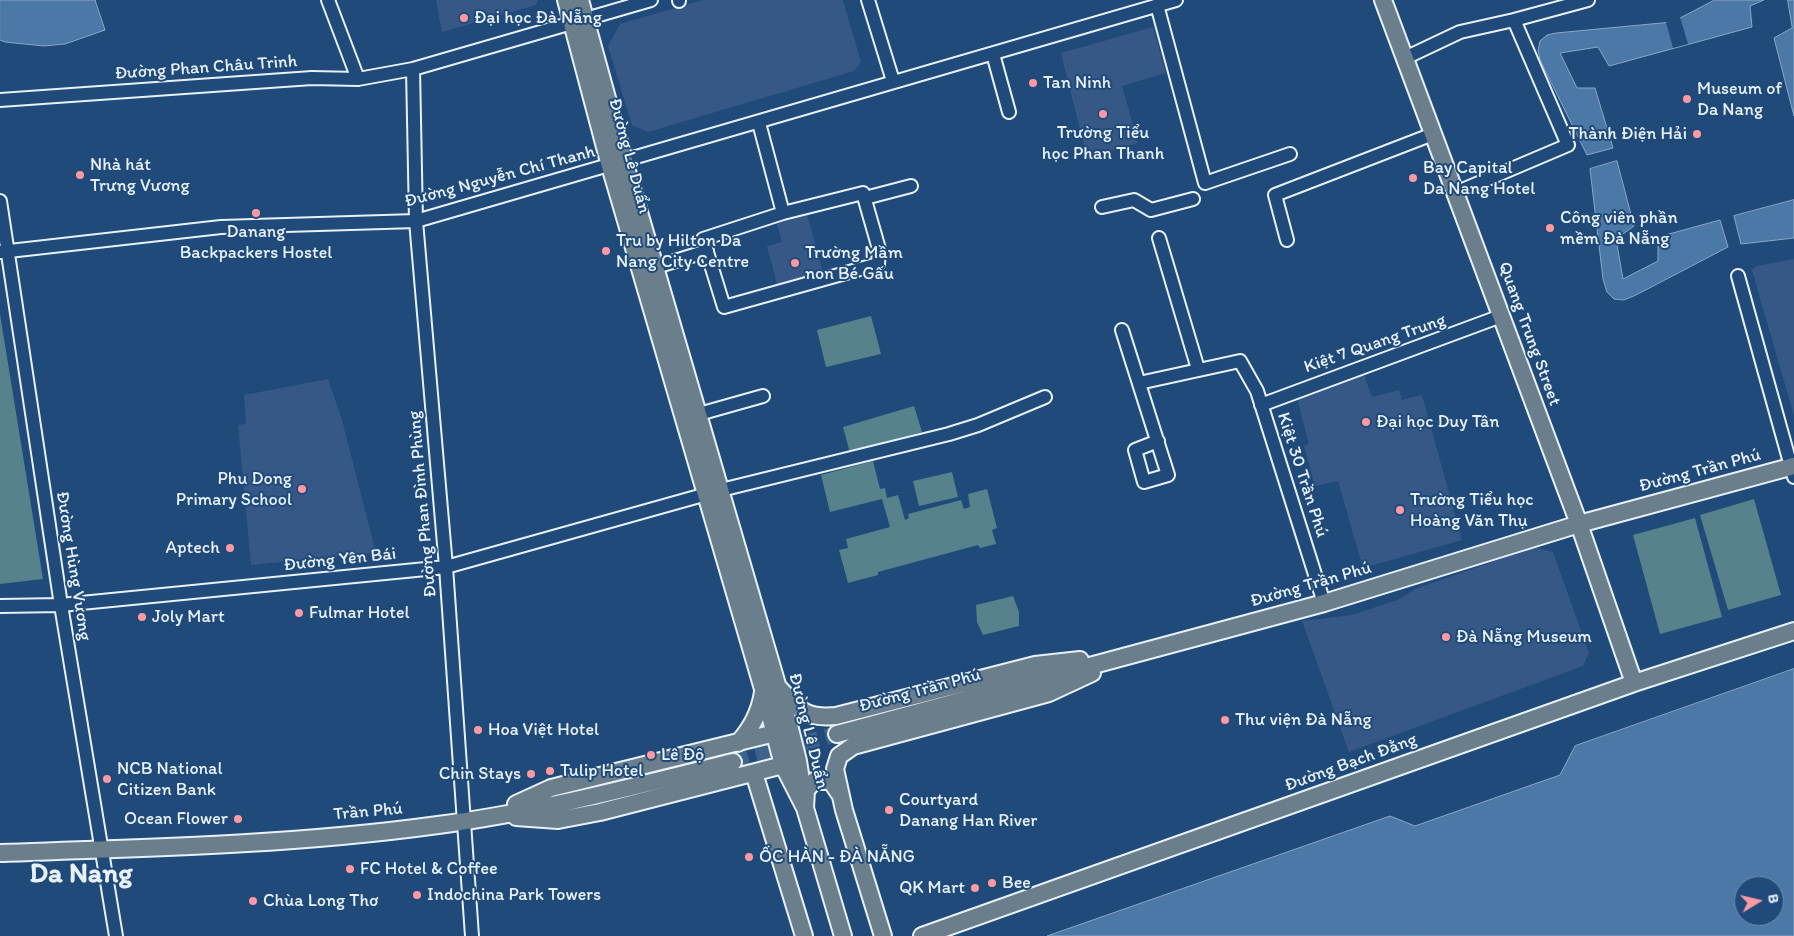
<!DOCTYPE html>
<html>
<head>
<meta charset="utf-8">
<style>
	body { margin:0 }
	#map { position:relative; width:1794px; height:936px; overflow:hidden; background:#1f4a7a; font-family:Itim,sans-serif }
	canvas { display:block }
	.north { position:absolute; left:1734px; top:876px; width:50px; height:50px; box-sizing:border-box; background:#1f4a7a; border:1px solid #6f8dac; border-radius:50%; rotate:81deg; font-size:14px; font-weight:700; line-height:20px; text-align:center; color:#e8f1f8 }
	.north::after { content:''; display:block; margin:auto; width:18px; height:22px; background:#ff9aa2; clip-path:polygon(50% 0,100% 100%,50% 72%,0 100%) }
</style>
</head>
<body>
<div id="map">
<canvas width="1794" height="936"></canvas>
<div class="north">B</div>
</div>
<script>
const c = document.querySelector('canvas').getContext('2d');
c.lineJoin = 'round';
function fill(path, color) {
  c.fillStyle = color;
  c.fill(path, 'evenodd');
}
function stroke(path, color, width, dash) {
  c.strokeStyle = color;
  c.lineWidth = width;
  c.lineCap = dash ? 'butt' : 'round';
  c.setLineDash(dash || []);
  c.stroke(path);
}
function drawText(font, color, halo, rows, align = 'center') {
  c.font = font + ' Itim,sans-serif';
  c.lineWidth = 4;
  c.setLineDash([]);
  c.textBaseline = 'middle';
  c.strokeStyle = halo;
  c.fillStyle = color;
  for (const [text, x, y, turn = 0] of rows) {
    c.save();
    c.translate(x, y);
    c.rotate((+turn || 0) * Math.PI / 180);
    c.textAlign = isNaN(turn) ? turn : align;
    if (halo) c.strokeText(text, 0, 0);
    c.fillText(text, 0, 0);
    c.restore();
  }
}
const built = new Path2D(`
	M436,0H538L536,5L442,32Z
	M703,0H843L861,62L854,71L648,132L632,125L608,46L620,24Z
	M1153,27L1166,73L1122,86L1138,143L1087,157L1061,53Z
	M806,210L824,277L778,288L767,246L782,242L775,218Z
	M1794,259V416L1752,270L1757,266Z
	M1363,372L1372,397L1399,390L1402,400L1422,395L1462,540L1363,568L1338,481L1315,486L1304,446L1309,444L1296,395Z
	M328,379L342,420L376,553L251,565L238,425L246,424L244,395Z
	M1535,547L1553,552L1589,653L1583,666L1349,752L1302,621L1352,615L1400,599L1415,589Z`);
const green = new Path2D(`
	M0,314L43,579L0,584Z
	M871,316L881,354L826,367L817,330Z
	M914,406L922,432L850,453L843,427Z
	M873,461L880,489L885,488L887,498L898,495L905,520L909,518L908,514L961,500L964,509L970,507L968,494L987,489L997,528L992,530L996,544L980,548L978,545L878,572V575L848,583L839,550L848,548L846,539L890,527L882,499L830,512L821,475Z
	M952,472L958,497L919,506L913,481Z
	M1754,499L1781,595L1728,610L1700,515Z
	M1695,518L1722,617L1660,634L1633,535Z
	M1013,596L1019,612V626L983,635L977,622L976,605Z`);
const water = new Path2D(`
	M0,0H95L105,30L65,44L44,46L5,42L0,40Z
	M1715,0H1764L1750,6L1752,27L1609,66L1598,47L1560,53L1577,88H1595L1613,148L1587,155L1540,60L1538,50L1540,41L1547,35L1556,33L1672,22Z
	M1788,0H1794V116L1774,38L1792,28Z
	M1617,161L1634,226L1616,239L1623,279L1658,261V237L1720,220L1728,247L1636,295L1624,300L1614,299L1607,292L1603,279L1590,169Z
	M1794,200V238L1741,244L1734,216Z
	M1794,669V936H1047L1390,816L1415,826L1560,775L1575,746ZM1744,886H1774V916H1744Z`);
const pier = new Path2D(`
	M1680,17L1688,44L1673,48L1666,22Z`);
const majorTunnel = new Path2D(`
	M733,762L837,734`);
const minor = new Path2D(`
	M328,0L358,79
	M679,0V1
	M868,0L893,81
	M1157,5L1205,183L1290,154
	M993,54L1009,112
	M1405,58L1460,32L1514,20
	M413,69L416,221L446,567L472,936
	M0,100L312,78L358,79L413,69L651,0
	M759,123L783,213L863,193L879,249L878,264L724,307L703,239L783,213
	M1455,193L1568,145L1514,20L1588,0
	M865,198L911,186
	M0,201L61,605L116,936
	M1102,207L1134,200L1151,210L1193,199
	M1159,238L1198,369
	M1287,240L1275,195L1433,134
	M0,252L221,227L416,221L1176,0
	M656,267L707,251
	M1738,276L1794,477
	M1122,330L1168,475L1144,482L1135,450L1158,441
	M1139,383L1240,361L1257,391L1324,603
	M1261,405L1501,316
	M699,414L763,396
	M0,606L61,605L446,567L721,490L949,434L978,425L1045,397`);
const major = new Path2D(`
	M566,0L610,166L763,689L783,765L805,808
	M580,0L629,178L790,729L798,761L803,793
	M1383,0L1579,524L1634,683
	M778,687C799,709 804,719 836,716L1035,665L1080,660
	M837,734L1324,603L1579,524L1794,466
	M738,743C752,728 760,712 763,692
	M754,773L804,936
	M839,793L831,781H814L806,790L805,808L843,936
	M516,804L551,788L775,733
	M516,817L558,820L600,812L783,765
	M0,853C146,848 293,845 438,825C538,812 636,786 733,762
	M883,936L844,810L835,769L839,756L853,746L1049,693L1092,673
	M922,936L1634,683L1794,631`);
const markers = [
	[464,18,5,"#ff9aa2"],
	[1033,83,5,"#ff9aa2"],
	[1687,99,5,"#ff9aa2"],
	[1103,114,5,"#ff9aa2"],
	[1697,134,5,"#ff9aa2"],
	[80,175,5,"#ff9aa2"],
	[1413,178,5,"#ff9aa2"],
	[256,213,5,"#ff9aa2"],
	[1550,228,5,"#ff9aa2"],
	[606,251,5,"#ff9aa2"],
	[795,263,5,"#ff9aa2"],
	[1366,422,5,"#ff9aa2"],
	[302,489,5,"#ff9aa2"],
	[1400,510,5,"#ff9aa2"],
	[230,548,5,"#ff9aa2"],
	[299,613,5,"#ff9aa2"],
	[142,617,5,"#ff9aa2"],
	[1446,637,5,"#ff9aa2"],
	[1225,720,5,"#ff9aa2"],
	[478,730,5,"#ff9aa2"],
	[651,755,5,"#ff9aa2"],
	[550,771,5,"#ff9aa2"],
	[531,774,5,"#ff9aa2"],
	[107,779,5,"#ff9aa2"],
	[889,810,5,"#ff9aa2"],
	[238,819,5,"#ff9aa2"],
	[749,857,5,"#ff9aa2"],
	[350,869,5,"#ff9aa2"],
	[992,883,5,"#ff9aa2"],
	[975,888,5,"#ff9aa2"],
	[417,895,5,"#ff9aa2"],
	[253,901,5,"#ff9aa2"]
];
const poiNames = [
	["Đại học Đà Nẵng",474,18],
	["Tan Ninh",1043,83],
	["Museum of",1697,89],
	["Da Nang",1697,110],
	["Trường Tiểu",1103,133,"center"],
	["học Phan Thanh",1103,154,"center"],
	["Thành Điện Hải",1687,134,"right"],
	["Nhà hát",90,165],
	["Trưng Vương",90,186],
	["Bay Capital",1423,168],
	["Da Nang Hotel",1423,189],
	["Công viên phần",1560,218],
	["mềm Đà Nẵng",1560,239],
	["Danang",256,232,"center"],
	["Backpackers Hostel",256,253,"center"],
	["Tru by Hilton Da",616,241],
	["Nang City Centre",616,262],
	["Trường Mầm",805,253],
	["non Bé Gấu",805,274],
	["Đại học Duy Tân",1376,422],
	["Phu Dong",292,479,"right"],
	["Primary School",292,500,"right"],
	["Trường Tiểu học",1410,500],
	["Hoàng Văn Thụ",1410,521],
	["Aptech",220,548,"right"],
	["Fulmar Hotel",309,613],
	["Joly Mart",152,617],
	["Đà Nẵng Museum",1456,637],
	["Thư viện Đà Nẵng",1235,720],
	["Hoa Việt Hotel",488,730],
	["Lê Độ",661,755],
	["NCB National",117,769],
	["Citizen Bank",117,790],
	["Tulip Hotel",560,771],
	["Chin Stays",521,774,"right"],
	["Courtyard",899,800],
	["Danang Han River",899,821],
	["Ocean Flower",228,819,"right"],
	["ỐC HÀN - ĐÀ NẴNG",759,857],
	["FC Hotel & Coffee",360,869],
	["Bee",1002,883],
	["QK Mart",965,888,"right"],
	["Indochina Park Towers",427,895],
	["Chùa Long Thơ",263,901]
];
const streetNames = [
	["Đường Phan Châu Trinh",206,68,-4],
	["Đường Lê Duẩn",629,156,75],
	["Đường Nguyễn Chí Thanh",500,177,-15],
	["Quang Trung Street",1529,334,70],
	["Kiệt 7 Quang Trung",1375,344,-19],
	["Đường Trần Phú",1700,471,-15],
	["Kiệt 30 Trần Phú",1302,475,72],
	["Đường Phan Đình Phùng",423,504,-95],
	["Đường Yên Bái",340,560,-6],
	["Đường Hùng Vương",73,566,81],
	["Đường Trần Phú",1311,585,-16],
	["Đường Trần Phú",920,691,-15],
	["Đường Lê Duẩn",808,731,76],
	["Đường Bạch Đằng",1351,763,-20],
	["Trần Phú",368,812,-5]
];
const townNames = [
	["Da Nang",81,875]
];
fill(built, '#365887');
fill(green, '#55828b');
fill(water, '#4b78a7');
stroke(water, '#8aa8c7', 1);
fill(pier, '#1f4a7a');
stroke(majorTunnel, '#3d638d', 16, [16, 8]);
stroke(minor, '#e8f1f8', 16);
stroke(major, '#e8f1f8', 20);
stroke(minor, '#1f4a7a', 12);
stroke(major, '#6b7e8b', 16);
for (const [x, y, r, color] of markers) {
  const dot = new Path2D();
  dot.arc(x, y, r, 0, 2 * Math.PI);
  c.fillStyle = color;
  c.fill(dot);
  stroke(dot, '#1f4a7a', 2);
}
drawText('18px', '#e8f1f8', '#1f4a7a', poiNames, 'left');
drawText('18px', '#e8f1f8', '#1f4a7a', streetNames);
drawText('bold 28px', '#e8f1f8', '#1f4a7a', townNames);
</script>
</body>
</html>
